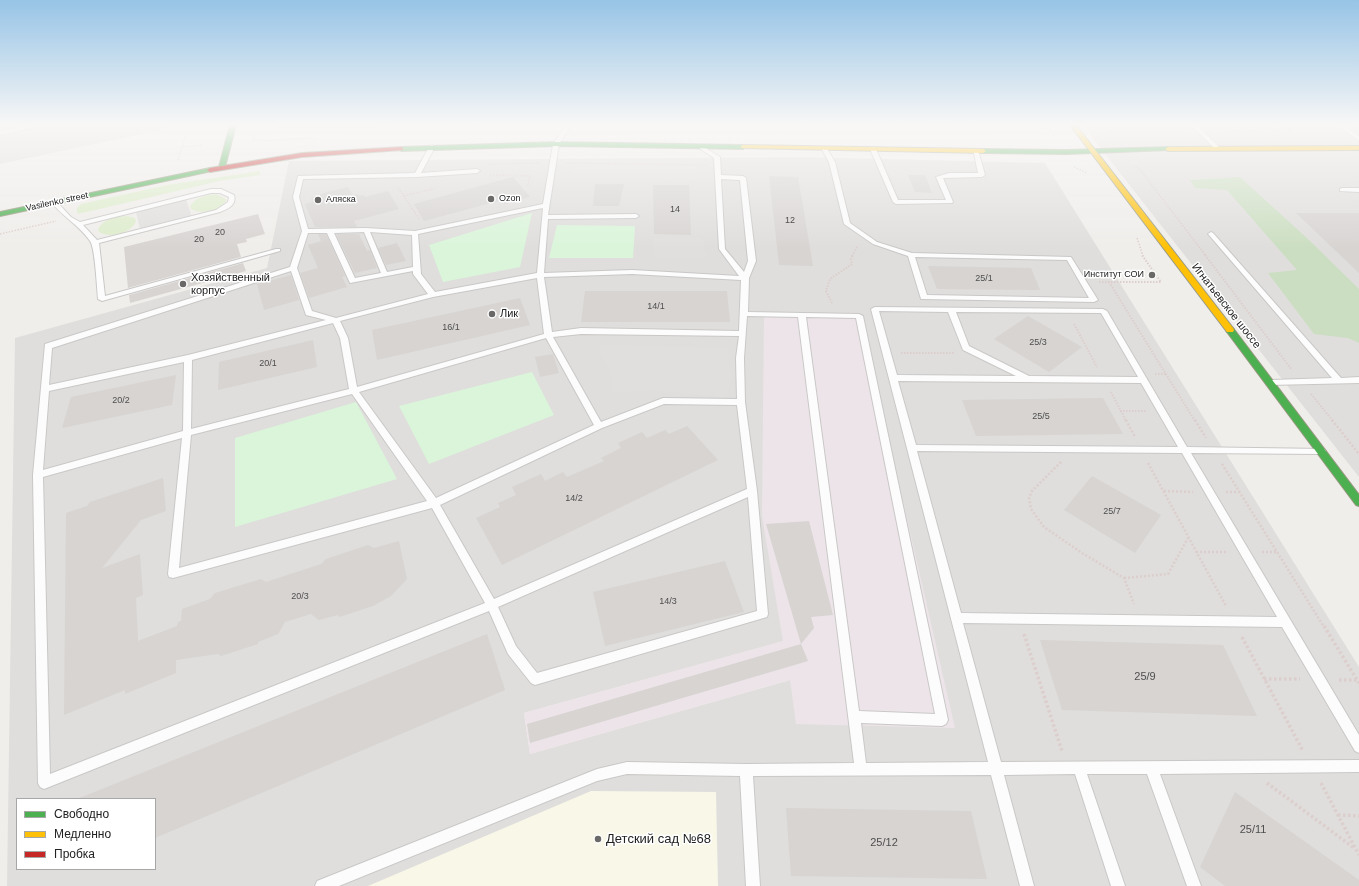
<!DOCTYPE html>
<html>
<head>
<meta charset="utf-8">
<style>
	body { margin:0 }
	#map { position:relative; width:1359px; height:886px; overflow:hidden; background:#f0eeeb; font-family:Arial,sans-serif }
	canvas { display:block }
	.legend { position:absolute; left:16px; top:798px; width:140px; height:72px; box-sizing:border-box; background:#fff; border:1px solid #a7a7a7; margin:0; padding:5px 7px; list-style:none; font-size:12px; color:#222 }
	.legend li { display:flex; align-items:center; gap:8px; height:20px }
	.legend b { width:20px; border:1px solid #a7a7a7 }
</style>
</head>
<body>
<div id="map">
<canvas width="1359" height="886"></canvas>
<ul class="legend">
<li><b style="height:5px;background:#4caf50"></b>Свободно</li>
<li><b style="height:5px;background:#ffc107"></b>Медленно</li>
<li><b style="height:5px;background:#c62828"></b>Пробка</li>
</ul>
</div>
<script>
const c = document.querySelector('canvas').getContext('2d');
c.lineJoin = 'round';
function fill(path, color) {
  c.fillStyle = color;
  c.fill(path, 'evenodd');
}
function stroke(path, color, width, dash) {
  c.strokeStyle = color;
  c.lineWidth = width;
  c.lineCap = dash ? 'butt' : 'round';
  c.setLineDash(dash || []);
  c.stroke(path);
}
function drawText(font, color, halo, rows, align = 'center') {
  c.font = font + ' Arial,sans-serif';
  c.lineWidth = 3;
  c.setLineDash([]);
  c.textBaseline = 'middle';
  c.strokeStyle = halo;
  c.fillStyle = color;
  for (const [text, x, y, turn = 0] of rows) {
    c.save();
    c.translate(x, y);
    c.rotate((+turn || 0) * Math.PI / 180);
    c.textAlign = isNaN(turn) ? turn : align;
    if (halo) c.strokeText(text, 0, 0);
    c.fillText(text, 0, 0);
    c.restore();
  }
}
const residential = new Path2D(`
	M0,125H172L171,128L0,164Z
	M276,125H518L275,130Z
	M1083,125H1359V477L1094,140Z
	M806,157L1045,163L1359,667V886H7L15,338L267,268L289,161ZM764,312L860,314L790,680L530,754L524,713L784,641ZM17,799H155V869H17Z`);
const industrial = new Path2D(`
	M764,312L860,314L955,728L796,724L790,680L530,754L524,713L783,641L762,516Z`);
const education = new Path2D(`
	M591,791L716,792L718,886H368Z`);
const grass = new Path2D(`
	M260,171V175L220,181L78,214L77,212V208L81,204L167,185Z
	M216,194L226,199V201C219,211 201,215 191,209L190,207C194,197 207,195 216,194Z
	M127,216L135,218L136,221C132,233 109,239 99,232L98,229C103,219 117,216 127,216Z`);
const forest = new Path2D(`
	M1240,177L1309,240L1359,289V343L1348,338L1314,334L1268,273L1297,270L1227,190L1195,188L1190,180Z`);
const park = new Path2D(`
	M532,213L520,267L443,282L429,245Z
	M557,225L635,226L633,258H549Z
	M532,372L554,415L429,464L399,406Z
	M356,402L397,479L235,527V438Z`);
const parking = new Path2D(`
	M577,160L696,161L697,178L572,177Z
	M185,196L193,220L141,233L135,208Z
	M653,237L702,238L707,257H654Z
	M596,345L727,348L732,379L726,397L648,390L612,393V378Z`);
const building = new Path2D(`
	M908,175H925L932,193L915,192Z
	M769,176L798,177L813,266L779,265Z
	M513,177L530,197L505,204L502,200L424,221L414,204Z
	M595,184H624L619,206H593Z
	M653,185H689L691,235L654,234Z
	M348,187L353,195L358,194L360,196L364,195L365,197L388,191L399,209L354,221L357,227H315L305,204L313,202L311,198L320,196V194Z
	M1296,213H1359V273Z
	M258,214L265,234L246,239L247,242L237,244L241,257L128,288L124,247Z
	M318,234H326L345,276L342,277L347,287L309,298L300,273L318,268L308,245L321,241Z
	M336,234H359L367,251L370,250L377,268L355,273Z
	M397,243L406,261L386,265L378,248Z
	M243,263L246,271L130,303L129,295Z
	M928,266L1031,268L1040,290L937,289Z
	M291,275L299,300L264,310L257,284Z
	M585,291H727L730,322H581Z
	M520,298L530,325L377,360L372,330Z
	M1028,316L1082,347L1049,372L994,339Z
	M313,340L317,367L218,390L219,362Z
	M553,354L559,373L540,377L535,357Z
	M176,375L172,405L62,428L71,397Z
	M1103,398L1123,434L976,436L962,400Z
	M687,426L718,460L502,565L476,518L500,507L498,503L516,495L512,487L541,474L545,481L563,472L567,477L604,461L601,458L621,448L618,443L642,432L647,438L665,430L669,434Z
	M1092,476L1161,515L1135,553L1064,510Z
	M163,478L166,511L141,520L102,568L140,554L143,595L136,598L138,641L177,626L178,622L181,621L182,609L210,599L215,593L261,579L266,582L321,564L326,559L368,545L374,548L399,541L407,579L391,596L373,606L339,617L338,615L319,620L311,614L285,622L278,634L258,642V644L221,656L218,654L176,660V673L125,694V690L64,715L66,513L87,506L90,502Z
	M809,521L833,615L811,617L814,628L801,644L766,524Z
	M725,561L744,612L605,646L593,592Z
	M487,634L505,690L155,838V799H77Z
	M1040,640L1223,645L1257,716L1062,710Z
	M801,644L808,661L530,743L527,724Z
	M1235,792L1359,880V886H1225L1200,867Z
	M786,808L971,811L987,879L791,876Z`);
const pathFar3 = new Path2D(`
	M257,125L253,140L275,141
	M1046,125L1055,137
	M1104,125L1111,133
	M1277,125L1292,130
	M635,129L918,127L1058,129
	M1219,131L1330,130
	M1110,133L1184,132
	M275,140L314,138
	M182,147L203,145
	M178,160L189,125
	M566,163L705,165
	M488,164L541,163
	M1074,167L1087,173
	M1133,167H1138L1206,256
	M490,175L530,176L527,187
	M398,188L420,220
	M404,196L436,188
	M0,234L56,221
	M1137,238L1143,256
	M852,256L858,245`);
const pathFar2 = new Path2D(`
	M1205,255L1292,370
	M1099,282H1161L1142,255
	M1109,282L1195,421
	M832,303L826,291L830,279L852,264L851,259L853,255
	M1074,324L1097,367
	M901,353H954
	M1155,374H1166
	M1111,392L1126,421
	M1311,394L1333,421
	M1120,411H1146`);
const pathFar1 = new Path2D(`
	M1126,420L1135,437
	M1195,420L1206,438
	M1332,420L1359,454
	M1061,462L1032,491L1029,498L1031,509L1044,527L1082,553L1124,578L1134,604
	M1148,463L1226,606
	M1222,464L1324,627
	M1164,491L1193,492
	M1226,492H1240
	M1196,552H1227
	M1262,552H1277
	M1124,578L1168,574L1188,538`);
const path = new Path2D(`
	M1324,626L1359,683
	M1024,634L1062,751
	M1242,637L1303,751
	M1264,679H1300
	M1339,680H1357
	M1267,783L1354,848
	M1321,783L1359,855
	M1338,815L1359,816`);
const lane = new Path2D(`
	M33,125H44L0,135V131Z
	M566,125H572L559,144L548,215L636,214L639,216L636,218L548,219L544,273L632,270L739,276L719,249L714,158L699,148V146L701,145L720,157L721,175L743,176L746,178L756,261L749,278L748,312L859,314L863,316L948,720L946,724L942,726L861,723L866,763L988,762L871,309L875,307L1103,309L1107,311L1187,447L1324,449L1326,451L1324,453L1321,454L1191,453L1359,735V753L1355,751L1282,627L963,623L1001,762L1359,760V772L1160,774L1201,886H1187L1147,774H1087L1125,886H1111L1075,774L1004,775L1034,886H1020L991,775L753,776L760,886H746L740,776L627,774L597,781L339,886H315L317,881L597,769L627,762L746,764L854,763L798,317L747,316L744,358L745,402L757,491L768,614L767,617L535,685L531,683L508,654L489,611L44,789L40,787L38,783L33,475L45,344L290,267L302,231L293,197L298,176L415,173L429,147L432,145L435,147L421,173L477,169L480,171L477,173L417,177L303,179L299,197L308,229L366,228L415,231L543,204L553,144ZM721,179L740,180L748,261L744,272L725,249ZM543,208L537,273L435,292L421,274L418,234ZM364,232L381,273L355,278L334,233ZM370,232L412,235L413,267L387,272ZM308,233H327L350,283L413,271V274L428,294L336,318L312,311L297,268ZM291,271L306,315L326,320L188,355L49,385L52,348ZM632,274L741,280L739,331L581,328L552,332L544,277ZM537,278L544,334L357,387L348,338L340,321L433,297ZM879,311L948,312L963,350L1016,376L897,375ZM956,312L1101,313L1138,377L1029,376L969,346ZM806,317L856,318L935,714L859,711ZM333,323L340,338L349,389L191,429L192,360ZM581,334L739,336L736,358L737,399L663,398L601,422L553,337ZM546,338L594,425L436,498L359,392ZM184,362L183,431L43,470L49,391ZM898,381L1141,383L1178,447L916,445ZM352,394L427,501L179,568L191,435ZM664,404L737,405L747,489L494,599L440,505L602,428ZM182,438L168,574L169,577L173,578L432,508L485,603L50,774L43,477ZM917,451L1182,453L1277,617L961,613ZM748,497L757,611L537,673L516,646L498,607Z
	M1191,125H1197L1219,147V149H1215Z
	M1338,125H1344L1359,136V141Z
	M822,147H826L835,162L850,223L877,242L912,253L1071,257L1098,300L1094,302L921,299L908,256L873,244L844,224L829,162L821,148ZM915,257L1067,260L1089,298L927,295Z
	M873,147L876,149L898,200H946L936,177L949,173H978L973,149L978,150L985,175L982,177L943,178L953,202L952,203L896,204L893,202L870,149Z
	M1342,188H1359V192L1340,191V189Z
	M211,189H221L234,195C237,205 228,209 220,212L99,243L105,296L276,249H280V251L102,301L98,299C97,288 95,247 90,241C79,225 63,217 51,202L56,201L71,217L80,222ZM211,193H220L229,197L228,202L216,210L97,240L83,225Z
	M1211,232L1213,233L1341,378L1359,377V383L1268,385L1267,383L1268,381L1271,380L1332,378L1209,235L1208,234Z`);
const fast = new Path2D(`
	M230,125H236L225,167L222,169L219,167Z
	M556,142L743,145L746,147L743,149L556,146L401,151L398,149L401,147Z
	M1168,147L1170,148V150L1066,154L983,153L980,151L983,149L1066,150Z
	M210,168L212,169V171L0,216V212Z
	M1227,328H1233L1359,495V506L1356,505L1227,332L1226,330Z`);
const slow = new Path2D(`
	M1070,125H1076L1233,328L1234,330L1233,332H1227Z
	M743,145L983,149L986,151L983,153L741,148V146Z
	M1359,146V150L1168,151L1165,149L1168,147Z`);
const jam = new Path2D(`
	M401,147L403,148V150L302,157L210,172L207,170L210,168L302,153Z`);
const markers = [
	[491,199,4,"#6a6968"],
	[318,200,4,"#6a6968"],
	[1152,275,4,"#6a6968"],
	[183,284,4,"#6a6968"],
	[492,314,4,"#6a6968"],
	[598,839,4,"#6a6968"]
];
const farPoinames = [
	["Ozon",499,199],
	["Аляска",326,200],
	["Институт СОИ",1144,275,"right"]
];
const farStreetnames = [
	["Vasilenko street",57,202,-12]
];
const numberNames = [
	["14",675,210],
	["12",790,221],
	["20",220,233],
	["20",199,240],
	["25/1",984,279],
	["14/1",656,307],
	["16/1",451,328],
	["25/3",1038,343],
	["20/1",268,364],
	["20/2",121,401],
	["25/5",1041,417],
	["14/2",574,499],
	["25/7",1112,512],
	["20/3",300,597],
	["14/3",668,602]
];
const poiNames = [
	["Хозяйственный",191,278],
	["корпус",191,291],
	["Лик",500,314]
];
const streetNames = [
	["Игнатьевское шоссе",1226,306,52]
];
const nearNumbernames = [
	["25/9",1145,677],
	["25/11",1253,830],
	["25/12",884,843]
];
const nearPoinames = [
	["Детский сад №68",606,839]
];
fill(residential, '#dfdedc');
fill(industrial, '#ede4e9');
fill(education, '#f8f7e8');
fill(grass, '#ddeccb');
fill(forest, '#cbdec1');
fill(park, '#daf5da');
fill(parking, '#e0dfde');
fill(building, '#d7d4d2');
stroke(lane, '#c9c8c7', 2);
stroke(fast, '#999a82', 2);
stroke(slow, '#999a82', 2);
stroke(jam, '#999a82', 2);
stroke(pathFar3, '#dccecd', 1.5, [1.5, 1.5]);
stroke(pathFar2, '#dccecd', 2, [1.5, 1.5]);
stroke(pathFar1, '#dccecd', 2.5, [2, 2]);
stroke(path, '#dccecd', 3.5, [2.5, 2.5]);
fill(lane, '#fdfcfc');
fill(fast, '#4caf50');
fill(slow, '#ffc107');
fill(jam, '#c62828');
const sky = c.createLinearGradient(0, 0, 0, 249);
sky.addColorStop(0, '#97c4e6');
sky.addColorStop(0.5, '#f8f7f6');
sky.addColorStop(1, '#f8f7f600');
c.fillStyle = sky;
c.fillRect(0, 0, 1359, 249);
for (const [x, y, r, color] of markers) {
  const dot = new Path2D();
  dot.arc(x, y, r, 0, 2 * Math.PI);
  c.fillStyle = color;
  c.fill(dot);
  stroke(dot, '#fff', 1.5);
}
drawText('9px', '#222', '#fff', farPoinames, 'left');
drawText('9px', '#222', '#fff', farStreetnames);
drawText('9px', '#4f4e4e', null, numberNames);
drawText('11px', '#222', '#fff', poiNames, 'left');
drawText('11px', '#222', '#fff', streetNames);
drawText('11px', '#4f4e4e', null, nearNumbernames);
drawText('13px', '#222', '#fff', nearPoinames, 'left');
</script>
</body>
</html>
